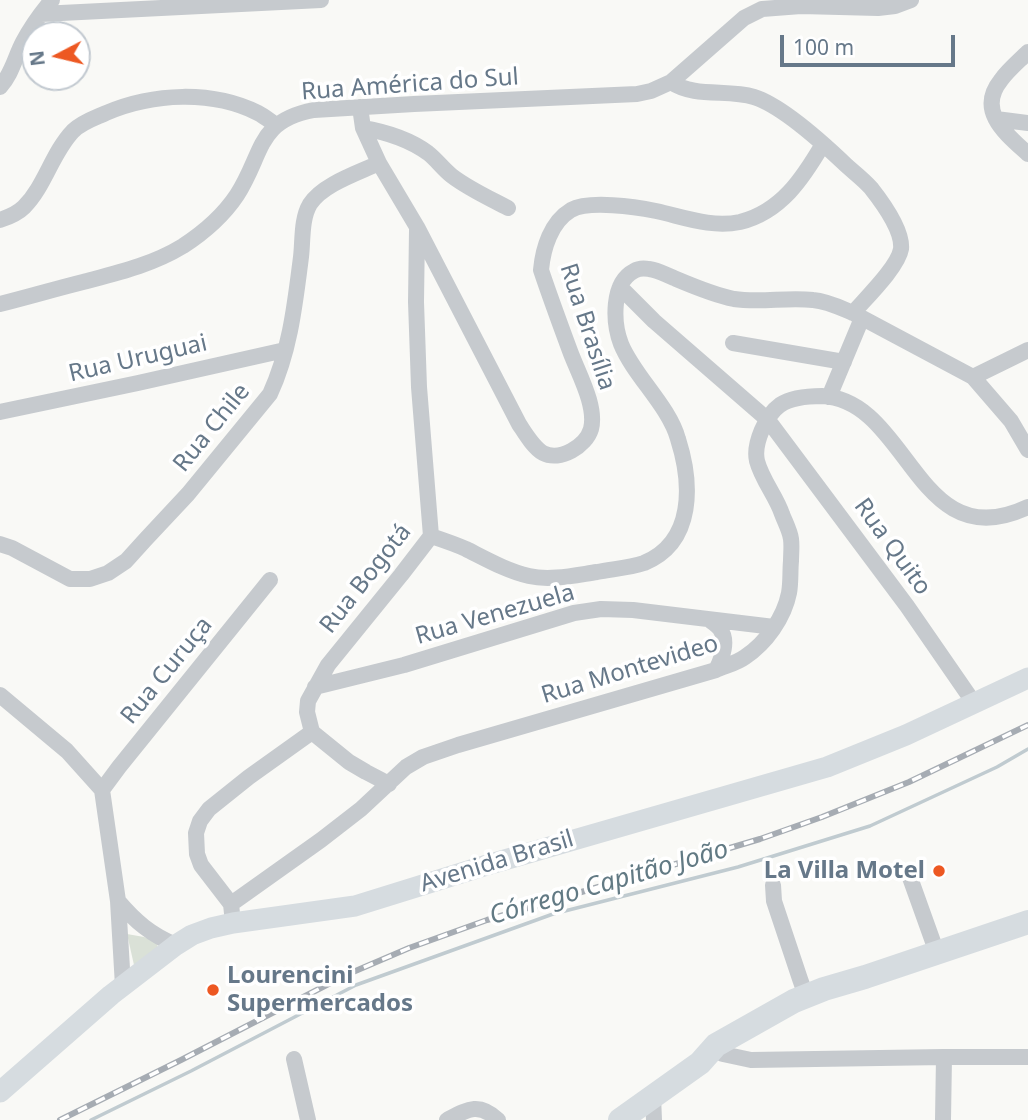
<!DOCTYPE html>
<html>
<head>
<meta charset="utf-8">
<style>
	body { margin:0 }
	#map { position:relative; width:1028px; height:1120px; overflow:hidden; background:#f9f9f6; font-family:"Noto Sans",sans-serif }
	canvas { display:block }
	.north { position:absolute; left:21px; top:21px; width:70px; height:70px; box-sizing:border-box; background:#fff; border:2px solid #c2c9d0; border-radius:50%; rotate:263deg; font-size:19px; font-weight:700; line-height:28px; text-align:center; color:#667889 }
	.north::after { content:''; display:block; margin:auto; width:24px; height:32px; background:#ed5822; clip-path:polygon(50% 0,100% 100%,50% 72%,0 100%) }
	.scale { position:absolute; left:780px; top:35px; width:175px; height:32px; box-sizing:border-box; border:4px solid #667889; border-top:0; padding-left:9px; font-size:21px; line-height:24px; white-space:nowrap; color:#667889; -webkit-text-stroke:5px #fff; paint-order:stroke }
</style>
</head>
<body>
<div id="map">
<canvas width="1028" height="1120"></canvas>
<div class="north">N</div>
<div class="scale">100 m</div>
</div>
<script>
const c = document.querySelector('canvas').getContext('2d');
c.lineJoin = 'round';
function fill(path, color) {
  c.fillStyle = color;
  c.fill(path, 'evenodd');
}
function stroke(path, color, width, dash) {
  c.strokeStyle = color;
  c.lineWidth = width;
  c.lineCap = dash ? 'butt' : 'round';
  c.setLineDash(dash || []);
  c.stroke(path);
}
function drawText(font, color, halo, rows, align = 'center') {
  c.font = font + ' "Noto Sans",sans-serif';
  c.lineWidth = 7;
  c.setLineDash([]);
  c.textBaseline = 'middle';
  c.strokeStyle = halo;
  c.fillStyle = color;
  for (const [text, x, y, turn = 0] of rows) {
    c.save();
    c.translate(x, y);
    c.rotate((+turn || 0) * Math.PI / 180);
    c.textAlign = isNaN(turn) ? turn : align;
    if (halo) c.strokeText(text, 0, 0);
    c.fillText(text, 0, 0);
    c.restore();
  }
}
const green = new Path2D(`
	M127,934L144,937L158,943L155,957L134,965Z`);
const stream = new Path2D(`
	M91,1120L191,1071L356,985L553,914L738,867L870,826L997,767L1028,749`);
const minor = new Path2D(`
	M41,14L321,0
	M1028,52C1019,61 1008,70 1001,80C976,111 1006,134 1028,154
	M671,82C695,98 727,89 754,97C783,106 825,145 847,166C855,173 864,180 871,188C882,202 903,230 901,249C898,267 866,298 853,313
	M0,87C12,74 15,57 23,42C31,27 41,13 52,0
	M360,107L363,128L379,163L417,227L519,424C525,433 533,447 543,453C560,462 586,446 591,429C597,406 578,373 570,351C560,324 550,297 541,270C543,248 551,222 571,210C589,200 636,207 656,211C684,217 711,228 740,222C781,212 803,178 823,144
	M996,119L1028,123
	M363,128C386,132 409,139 428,153C437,160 443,169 452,176C469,189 489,198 508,208
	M0,220C9,217 17,214 24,207C45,186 52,153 73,131C82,122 95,118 106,113C153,93 212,90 258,113C264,116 270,121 276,125
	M620,287L654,321L768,420L907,606L974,703
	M0,304C28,297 55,289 83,282C117,273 152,265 183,246C203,233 223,216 237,195C264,153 256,121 314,110L414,104L637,94L651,91L671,82L744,18L762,9L801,6L878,8L895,6L911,0
	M733,343L844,362
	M973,377L1028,350
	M829,397L862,318
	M0,412L138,383L285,350
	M431,536C443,540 455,544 466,549C486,559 507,571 529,576C550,581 576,575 597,572C612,569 629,568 644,563C695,542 692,483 678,439C669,406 634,376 621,344C613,323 611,283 634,271C639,268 644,268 649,269C658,270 666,275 674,278C693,286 714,295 734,299C760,303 787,297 813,300C827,301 841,308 853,313L973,377L1011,421L1028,450
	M0,544L12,548L70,579H90L108,573L126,561L145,540L188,494L270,394C290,351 295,304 301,257C303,241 301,219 310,204C323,184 358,173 379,163
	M710,620C713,623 717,625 720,629C729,641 722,658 716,670
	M315,687L404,665L574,613L601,609L633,610L774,627
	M0,695L67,751L102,790L118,901L123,986
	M389,784L366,772L349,762L312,732L307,712L308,701L328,665L401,575L431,536L419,387L416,302L417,230
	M102,790L119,767L270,580
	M908,872L937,953
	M773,885L774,901L800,979L806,996
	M118,901C135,921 151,935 176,945
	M231,904L201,865L197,854L196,833L200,821L209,809L249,777L312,732
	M233,923L231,904L321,840L361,809L406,767L423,757L458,745L716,670C725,666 737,663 745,657C766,643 784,618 789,593C791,582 790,571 791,561C791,554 792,546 791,539C790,531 785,522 782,514C776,496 762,480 757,461C753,444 766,415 780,405C792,397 808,396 822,396C910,400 916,560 1028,507
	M716,1045L723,1054L751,1060L944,1057H1028
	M294,1059L308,1120
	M653,1096L654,1120
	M447,1120C468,1109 479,1102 498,1120
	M943,1120L944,1057`);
const major = new Path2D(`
	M0,1092L111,995L176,945L192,935L211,928L233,923L355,906L487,865L827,767L906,735L1028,678`);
const highway = new Path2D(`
	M620,1120L700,1063L716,1045L794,1001L824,989L865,977L1028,922`);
const rail = new Path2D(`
	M60,1120L181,1060L346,975L409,948L487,920L760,839L822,817L909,782L1028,725`);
const markers = [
	[939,871,7,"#ed5822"],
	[213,990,7,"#ed5822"]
];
const streetNames = [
	["Rua América do Sul",410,85,-4],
	["Rua Brasília",587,327,72],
	["Rua Uruguai",138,359,-13],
	["Rua Chile",212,428,-51],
	["Rua Quito",892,547,54],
	["Rua Bogotá",366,579,-52],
	["Rua Venezuela",495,615,-16],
	["Rua Montevideo",630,670,-17],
	["Rua Curuça",167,671,-51],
	["Avenida Brasil",497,862,-17]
];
const poiNames = [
	["La Villa Motel",925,871],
	["Lourencini",227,976,"left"],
	["Supermercados",227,1004,"left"]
];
const waterNames = [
	["Córrego Capitão João",609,883,-16]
];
fill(green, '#dae1d7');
stroke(stream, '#c0cbd0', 3.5);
stroke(minor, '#c6cace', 16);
stroke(major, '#d6dce0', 21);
stroke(highway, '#d6dce0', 24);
stroke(rail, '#a6acb3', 6);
stroke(rail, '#fff', 3.5, [10]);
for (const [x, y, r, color] of markers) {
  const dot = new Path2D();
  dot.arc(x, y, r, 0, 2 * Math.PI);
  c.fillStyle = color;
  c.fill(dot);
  stroke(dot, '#fff', 2.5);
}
drawText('24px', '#667889', '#fff', streetNames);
drawText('bold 24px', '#667889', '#fff', poiNames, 'right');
drawText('italic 26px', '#627a84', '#fff', waterNames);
</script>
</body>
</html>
